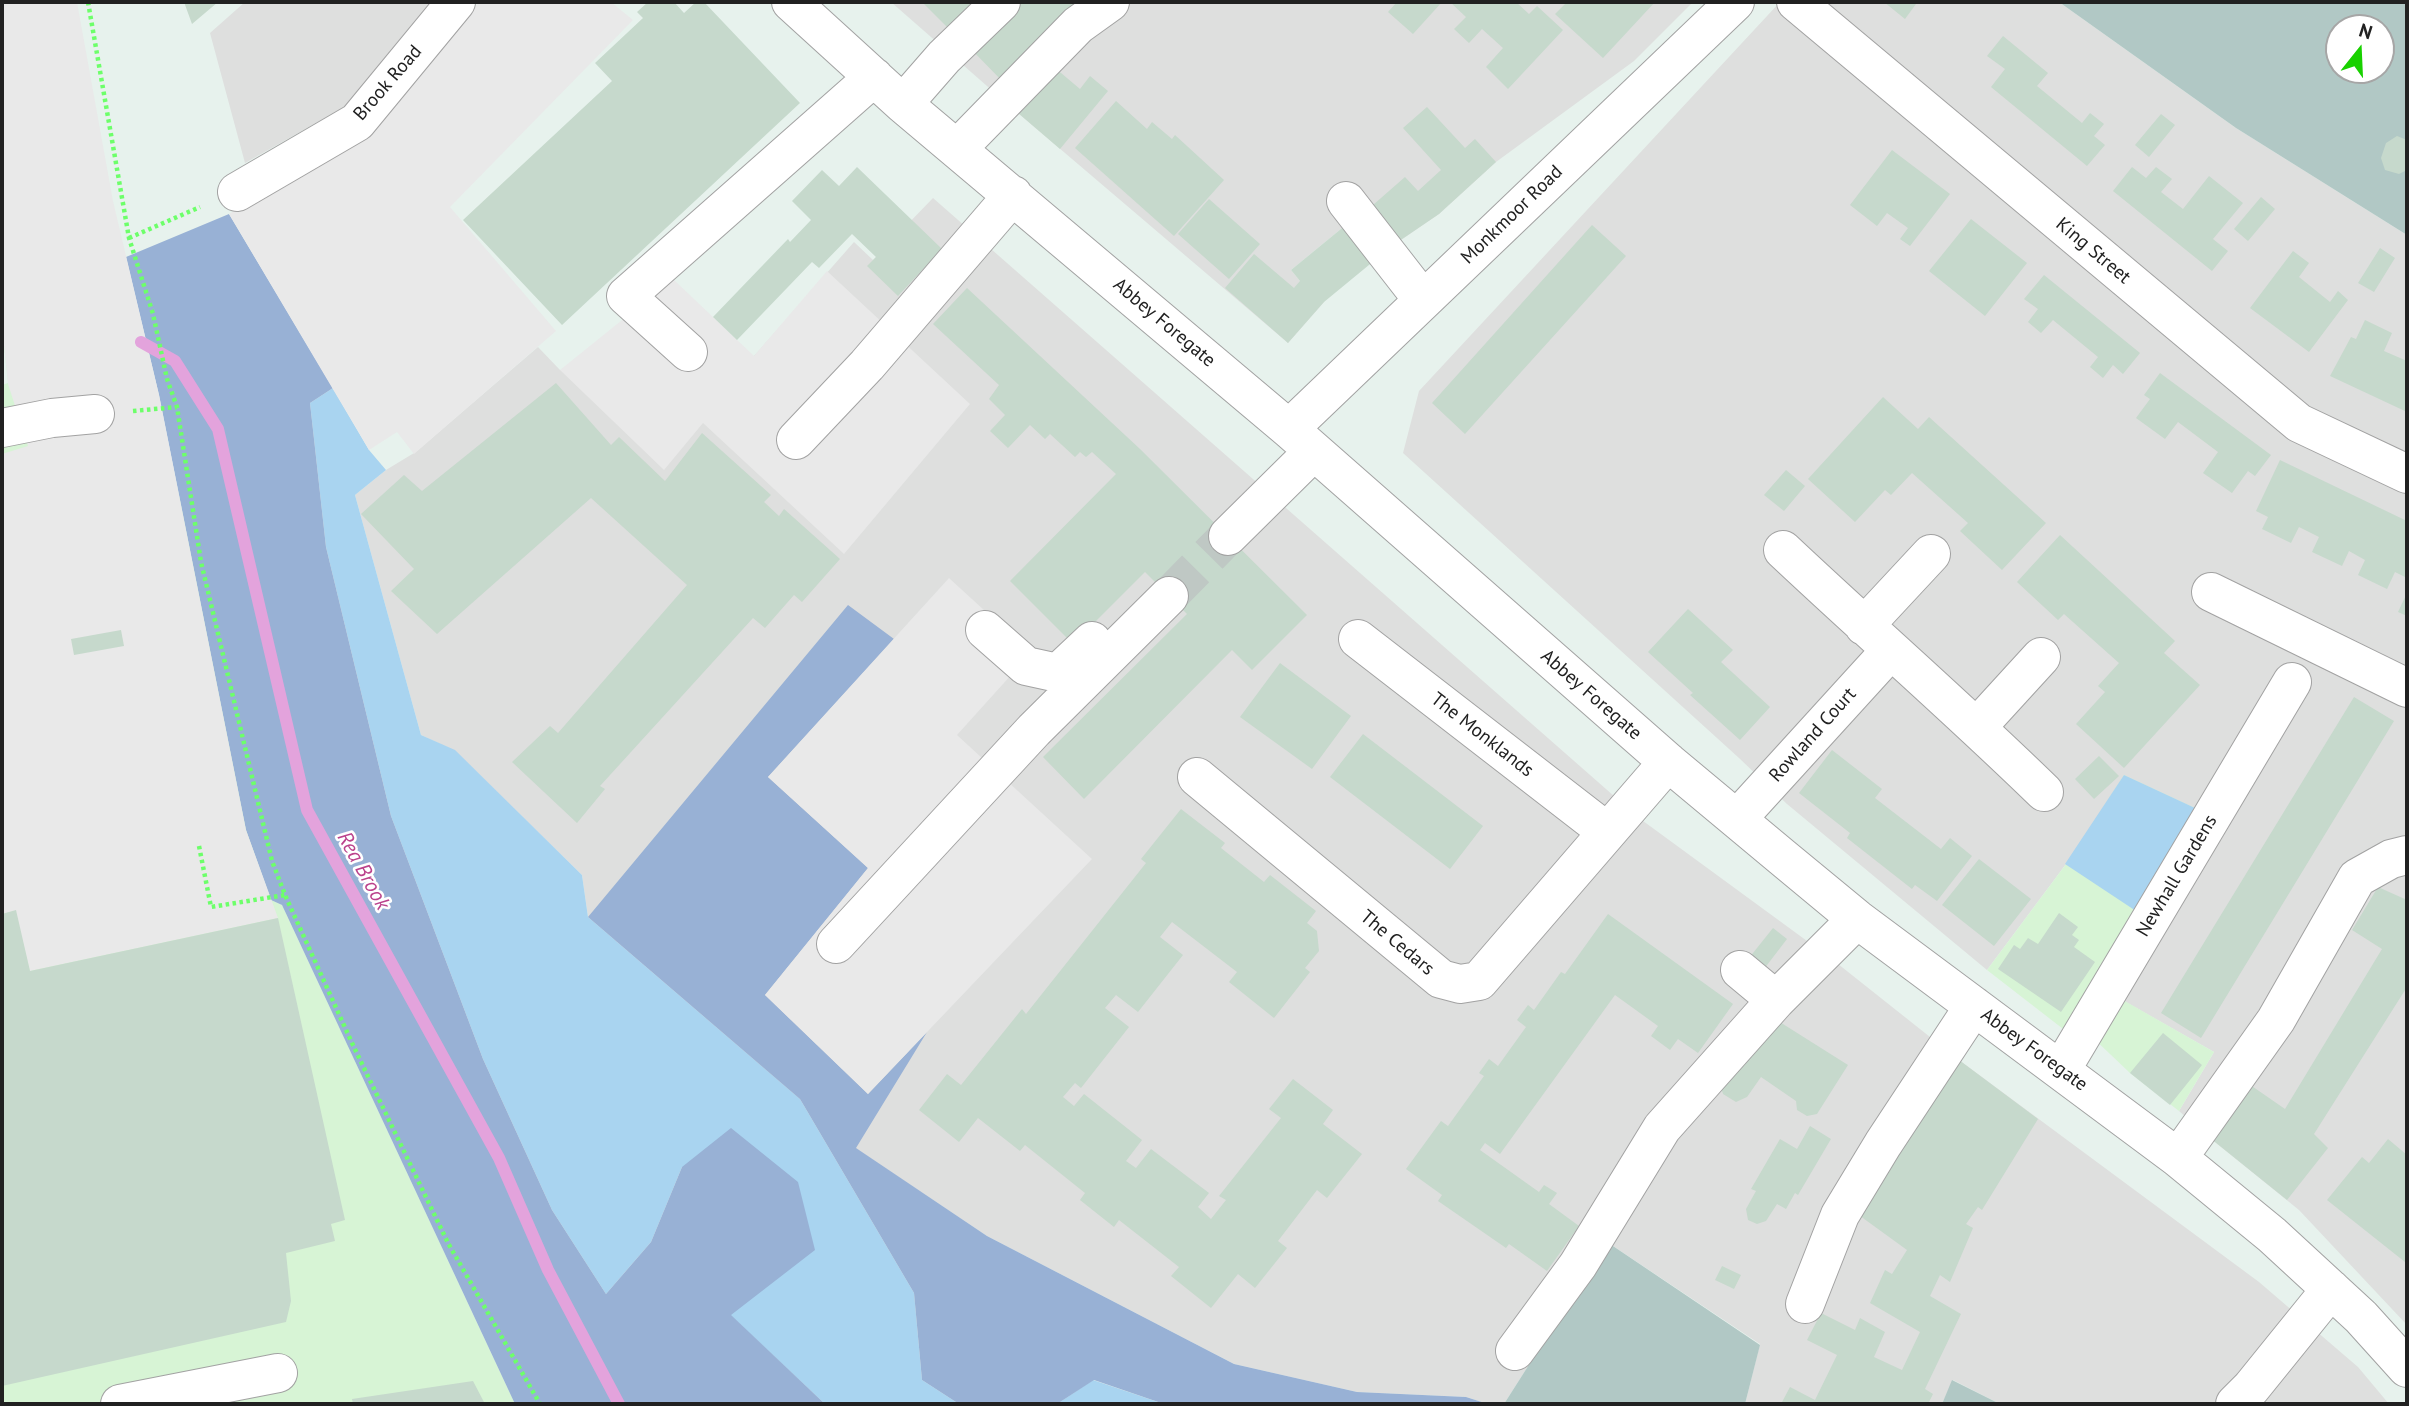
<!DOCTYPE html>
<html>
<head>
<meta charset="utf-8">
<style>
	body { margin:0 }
	#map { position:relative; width:2409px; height:1406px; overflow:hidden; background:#e7f2ed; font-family:"PT Sans",sans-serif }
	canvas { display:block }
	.frame { position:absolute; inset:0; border:4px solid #212121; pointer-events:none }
	.north { position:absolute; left:2325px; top:14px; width:70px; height:70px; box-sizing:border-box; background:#fff; border:2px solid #a6a6a6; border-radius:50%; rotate:18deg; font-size:19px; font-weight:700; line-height:28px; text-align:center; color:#212121 }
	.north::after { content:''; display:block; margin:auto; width:24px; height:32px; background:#19d100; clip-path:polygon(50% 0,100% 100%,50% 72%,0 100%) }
</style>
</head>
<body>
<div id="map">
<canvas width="2409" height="1406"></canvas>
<div class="frame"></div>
<div class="north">N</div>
</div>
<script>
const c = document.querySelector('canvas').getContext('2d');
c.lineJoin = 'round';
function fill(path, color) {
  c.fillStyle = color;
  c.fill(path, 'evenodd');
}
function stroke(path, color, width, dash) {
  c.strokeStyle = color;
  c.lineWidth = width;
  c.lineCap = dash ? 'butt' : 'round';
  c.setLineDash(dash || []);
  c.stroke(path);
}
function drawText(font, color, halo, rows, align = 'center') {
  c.font = font + ' "PT Sans",sans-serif';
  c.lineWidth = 5;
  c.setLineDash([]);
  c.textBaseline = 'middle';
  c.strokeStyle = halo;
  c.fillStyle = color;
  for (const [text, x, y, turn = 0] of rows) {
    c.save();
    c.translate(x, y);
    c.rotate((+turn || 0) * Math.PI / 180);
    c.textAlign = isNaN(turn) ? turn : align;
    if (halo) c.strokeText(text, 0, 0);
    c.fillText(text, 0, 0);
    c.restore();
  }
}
const residential = new Path2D(`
	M245,2H458L394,79L245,163L210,33Z
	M891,2H1693L1634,61L1496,162L1439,214L1392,246L1347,224L1291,270L1300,281L1324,302L1288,343L1011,107Z
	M1780,2H2059L2236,128L2407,235V1325L2299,1210L2205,1134L2179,1111L2214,1052L2094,984L2072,856L1987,970L1787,804L1739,758L1403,453L1419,391Z
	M933,198L1639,818L1833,960L1959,1060L2259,1282L2358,1367L2389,1404H2000L1953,1380L1942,1404H1745L1760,1344L1607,1242L1504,1404H1488L1466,1397L1357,1392L1234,1364L987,1236L855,1148L588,917L582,875L455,751L421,735L355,495L386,470L414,453L538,347L560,370L754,356L854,242L873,260Z`);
const commercial = new Path2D(`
	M112,200L271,900L282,905L515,1404H2V385L8,383L2,326V223Z
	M2124,775L2195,808L2067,1032L1987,970L2072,856Z
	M2116,996L2214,1052L2179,1111L2130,1073L2090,1035Z`);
const construction = new Path2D(`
	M2059,2H2407V235L2236,128ZM2339,28H2381V70H2339Z
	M1607,1242L1760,1345L1745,1404H1504Z
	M1952,1380L2000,1404H1942Z`);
const grass = new Path2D(`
	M333,388L369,450L386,470L355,495L421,735L455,750L582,875L588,917L800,1099L914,1293L922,1380L959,1404H825L730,1315L682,1167L651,1242L606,1294L552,1210L483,1059L391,816L326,547L310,403Z
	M2124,775L2195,808L2136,911L2065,864Z
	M1093,1380L1164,1404H1057Z`);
const forest = new Path2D(`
	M229,214L333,388L310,403L326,547L391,816L483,1059L552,1210L606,1294L651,1242L682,1167L731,1128L798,1182L815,1250L731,1315L825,1404H515L282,905L271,900L246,830L159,395L126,257Z
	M848,605L894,639L768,777L868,868L765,995L868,1094L927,1032L856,1148L987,1236L1234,1364L1357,1392L1466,1397L1488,1404H1164L1094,1380L1057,1404H959L922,1380L914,1293L800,1099L588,917Z`);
const parking = new Path2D(`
	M2,2H77L113,201L159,395L246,830L278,918L30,971L15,911L2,914V454L28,446L8,384L2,326Z
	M479,2H611L633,20L450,207L556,331L414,454L397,432L369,450L229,214L367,121Z
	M827,271L970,404L844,554L703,423L664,470L560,370L673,279L754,356Z
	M949,578L1031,653L957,735L1092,859L868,1094L765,995L868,868L768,777Z`);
const stream = new Path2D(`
	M141,342L175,361L218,429L307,810L499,1158L548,1270L619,1404`);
const building = new Path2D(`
	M184,2H218L192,24Z
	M648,2H674L684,13L696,2H704L800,103L562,325L463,220L612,81L595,63L643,18L637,12Z
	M922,2H973L948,28Z
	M1016,2H1076L1009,88L967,45Z
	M1397,2H1442L1413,34L1388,12Z
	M1450,2H1516L1529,14L1537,6L1563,30L1508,89L1486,67L1503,48L1482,29L1469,43L1454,29L1466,17Z
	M1567,2H1655L1603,58L1555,14Z
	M1884,2H1912L1916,4L1905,19Z
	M2003,36L2048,73L2037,86L2082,123L2090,113L2104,124L2094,136L2105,145L2087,166L1991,87L2005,69L1987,56Z
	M1048,62L1080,89L1090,76L1108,91L1060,149L1011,107Z
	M1116,101L1147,129L1152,122L1172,139L1175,135L1224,180L1174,236L1075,148Z
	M1427,107L1465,148L1475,139L1496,162L1439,214L1392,246L1365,212L1405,177L1418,191L1441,170L1403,128Z
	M2161,114L2175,125L2149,157L2135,145Z
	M2397,136L2407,140V170L2399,174L2385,170L2381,158L2386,143Z
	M1892,150L1950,194L1910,246L1900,239L1908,228L1887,213L1877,226L1850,205Z
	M857,167L942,249L898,296L867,266L876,257L852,234L819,268L812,262L737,340L713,317L788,239L790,242L811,220L792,201L822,170L839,186Z
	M2132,167L2146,178L2156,167L2172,179L2161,192L2183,209L2209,176L2243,203L2213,239L2228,251L2212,271L2113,191Z
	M2261,197L2275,209L2248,241L2234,229Z
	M1209,199L1260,244L1229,279L1178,234Z
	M1971,219L2027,263L1985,316L1929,271Z
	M1347,224L1375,260L1324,302L1288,343L1225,288L1254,254L1294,288L1300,281L1291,270Z
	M1592,225L1626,256L1465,434L1432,403Z
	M2380,248L2395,258L2374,292L2358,283Z
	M2293,251L2309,263L2299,277L2330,302L2338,291L2348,300L2309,352L2250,308Z
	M2044,275L2140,353L2123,374L2113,365L2103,378L2090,367L2098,357L2053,320L2041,333L2028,322L2038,309L2024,299Z
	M967,288L1140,449L1307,615L1252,670L1232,650L1084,799L1043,757L1187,614L1145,572L1073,644L1010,581L1116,474L1092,452L1086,457L1080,452L1075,457L1050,434L1045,439L1030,425L1008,448L990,431L1005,415L989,399L999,385L933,324Z
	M2365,320L2392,333L2384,351L2407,361V412L2330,376L2351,337L2356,339Z
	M2160,373L2271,455L2255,476L2248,471L2232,493L2203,473L2218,452L2178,422L2165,439L2136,418L2150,399L2144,395Z
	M556,383L611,445L619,437L665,481L702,433L771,495L764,502L779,516L784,509L840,559L802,602L794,595L765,628L753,618L600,786L605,789L577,823L512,762L550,726L558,733L687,585L591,498L437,634L391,591L414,569L361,514L404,475L422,491Z
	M1883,397L1918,429L1929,417L2046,523L2002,570L1960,531L1968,523L1912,473L1891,495L1885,490L1855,522L1808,479Z
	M2280,460L2407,521V578L2395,572L2387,589L2358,575L2365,560L2349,551L2342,566L2312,552L2319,537L2299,527L2291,543L2262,529L2268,517L2256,511Z
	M1786,470L1805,486L1784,511L1764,495Z
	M2060,535L2175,641L2164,653L2200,685L2124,768L2076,724L2105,692L2098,686L2119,663L2064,614L2058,620L2017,582Z
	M2407,593V616L2398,612Z
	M1688,609L1733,650L1721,662L1770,707L1740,740L1690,695L1693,693L1648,652Z
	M121,630L124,646L74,655L71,639Z
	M1280,663L1351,716L1312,769L1240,717Z
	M2354,697L2394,721L2201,1038L2161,1013Z
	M1363,734L1483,826L1450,869L1330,777Z
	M1832,750L1882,789L1875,798L1941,849L1950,838L1972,856L1937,901L1915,885L1912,889L1847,838L1850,833L1799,793Z
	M2099,756L2119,776L2094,799L2075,779Z
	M1181,809L1225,843L1221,848L1264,882L1270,875L1316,911L1307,923L1317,931L1319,951L1305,968L1310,972L1274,1018L1229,982L1237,972L1172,922L1160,937L1183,955L1138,1012L1116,995L1105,1008L1129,1027L1081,1088L1075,1083L1063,1097L1074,1106L1084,1094L1142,1140L1126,1161L1136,1168L1151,1149L1209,1193L1198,1207L1211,1219L1226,1200L1219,1196L1281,1118L1269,1109L1293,1079L1333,1110L1323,1124L1362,1154L1327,1198L1317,1190L1278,1241L1287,1248L1255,1288L1238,1274L1211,1308L1171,1276L1179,1267L1119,1220L1114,1227L1080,1200L1085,1193L1025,1145L1020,1151L978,1118L959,1142L919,1110L947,1074L961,1085L1022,1009L1026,1014L1146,863L1141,859Z
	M1979,859L2031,899L1994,946L1942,905Z
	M2378,887L2407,900V987L2314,1134L2328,1148L2287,1200L2205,1134L2246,1082L2285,1109L2382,949L2352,930Z
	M16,910L30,971L278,918L345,1220L331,1224L335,1241L286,1253L291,1301L286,1322L2,1386V914Z
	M2059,913L2078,927L2072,935L2079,940L2074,947L2095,962L2061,1012L1998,969L2014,945L2020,949L2028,938L2038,944Z
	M1608,914L1733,1004L1698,1053L1678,1039L1670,1050L1651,1036L1658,1026L1615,995L1500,1154L1485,1143L1480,1150L1539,1192L1544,1185L1557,1193L1549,1204L1579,1226L1547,1271L1509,1244L1506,1248L1438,1201L1442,1195L1406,1169L1441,1121L1448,1126L1484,1076L1479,1073L1489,1059L1498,1066L1526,1027L1517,1020L1528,1005L1534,1010L1561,972L1565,974Z
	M1773,928L1787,939L1764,969L1749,958Z
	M1775,1019L1848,1065L1817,1114L1807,1116L1797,1110L1796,1101L1761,1077L1747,1097L1736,1102L1723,1094L1720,1084Z
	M2163,1033L2202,1065L2170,1105L2130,1073Z
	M1959,1060L2038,1119L1982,1210L1978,1207L1966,1224L1973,1228L1950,1282L1940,1275L1930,1296L1961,1314L1925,1389L1933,1394L1928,1404H1781L1790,1387L1815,1400L1837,1355L1807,1340L1821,1313L1855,1330L1860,1318L1885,1332L1874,1357L1902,1370L1920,1332L1870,1303L1885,1270L1892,1274L1907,1250L1856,1213Z
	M1810,1126L1831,1139L1798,1195L1795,1193L1786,1209L1777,1204L1766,1221L1757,1224L1748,1220L1746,1209L1756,1191L1751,1189L1780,1139L1797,1149Z
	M2388,1139L2407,1155V1259L2405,1262L2327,1200L2362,1157L2369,1163Z
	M1722,1266L1741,1275L1734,1289L1715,1280Z
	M473,1381L485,1404H353L352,1399Z`);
const minorTunnel = new Path2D(`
	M1169,596L1228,536`);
const path = new Path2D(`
	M88,2L129,238L153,314L167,379L177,407L201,562L272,861L285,895L352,1043L448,1243L540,1404
	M129,238L200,207
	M133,411L177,407
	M199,846L211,907L285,895`);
const minor = new Path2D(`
	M791,2L903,104L1289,429L1668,762L1782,857L1857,919L2178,1158L2272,1235L2361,1317L2407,1368
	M1796,2L2299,423L2407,474
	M903,104L944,57L1001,2
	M957,149L1078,25L1110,2
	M237,192L357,122L456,2
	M1346,201L1423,300
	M688,352L626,296L874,77
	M2,428L52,418L95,414
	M1289,429L1735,2
	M796,440L867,365L1013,195
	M1228,536L1314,451
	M1783,550C1869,631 1959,709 2044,792
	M2211,592L2407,688
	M1864,626L1931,554
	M985,630L1026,666L1058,673L1092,641
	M1358,639L1606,831
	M1977,727L2041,657
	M1197,777L1441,979L1460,984L1479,981L1668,762
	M1737,819L1890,651
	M836,944L1034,730L1169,596
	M1740,970L1776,1000
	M2061,1070L2292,682
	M2178,1158L2276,1020L2357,878L2391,859L2407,855
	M1805,1304L1840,1215L1883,1144L1974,1006
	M1515,1351L1578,1265L1662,1128L1776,1000L1857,919
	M120,1404L278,1373
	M2235,1404L2251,1388L2331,1289`);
const streetNames = [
	["Brook Road",388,83,-49],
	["Monkmoor Road",1512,215,-44],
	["King Street",2093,251,40],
	["Abbey Foregate",1164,323,40],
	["Abbey Foregate",1591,695,41],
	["The Monklands",1482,735,38],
	["Rowland Court",1813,735,-48],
	["Newhall Gardens",2177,876,-59],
	["The Cedars",1397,943,40],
	["Abbey Foregate",2034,1050,36]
];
const waterNames = [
	["Rea Brook",363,871,61]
];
fill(residential, '#dedfde');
fill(commercial, '#d7f4d5');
fill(construction, '#b1c8c5');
fill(grass, '#a9d4f0');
fill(forest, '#98b1d5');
fill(parking, '#e9e9e9');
stroke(stream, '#e3a3dc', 12);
fill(building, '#c6d9cc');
stroke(minorTunnel, '#bfc8c4', 38, [38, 19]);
stroke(minor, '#a2a2a2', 40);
stroke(path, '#6dff6a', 4.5, [3.5, 3.5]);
stroke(minor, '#fff', 38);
drawText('19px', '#212121', '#fff', streetNames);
drawText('italic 21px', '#bb438d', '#fff', waterNames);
</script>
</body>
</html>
